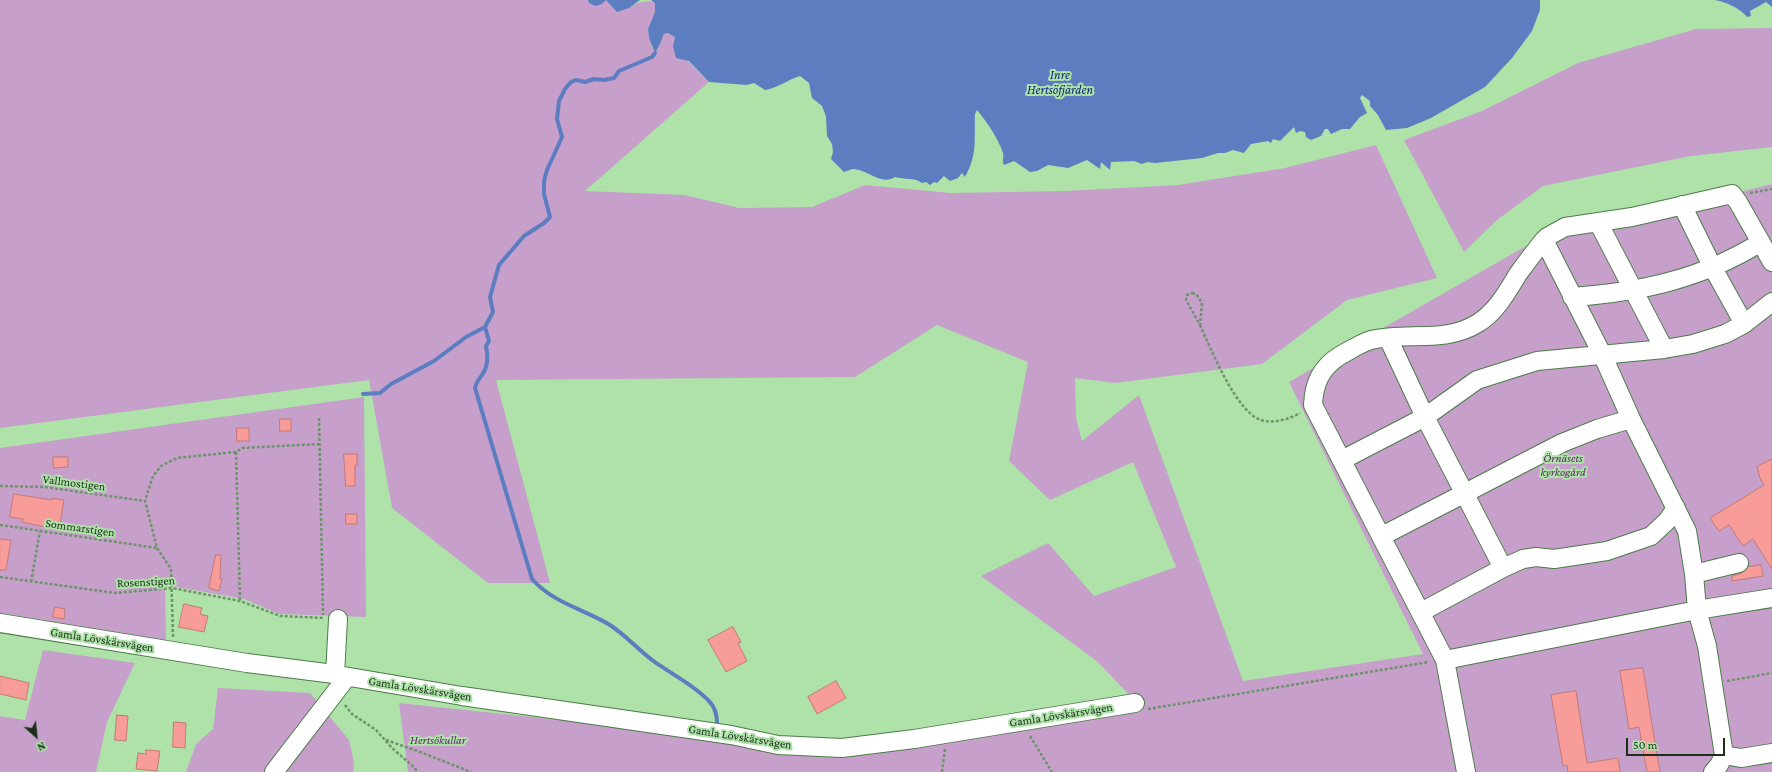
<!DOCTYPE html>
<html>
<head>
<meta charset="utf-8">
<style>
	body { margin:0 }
	#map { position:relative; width:1772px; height:772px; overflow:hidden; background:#aee2a9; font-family:"Crimson Pro",serif }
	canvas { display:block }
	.north { position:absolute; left:16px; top:716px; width:40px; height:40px; -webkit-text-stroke:3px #aee2a9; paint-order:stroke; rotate:153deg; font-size:11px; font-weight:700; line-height:16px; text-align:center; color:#1b2f19 }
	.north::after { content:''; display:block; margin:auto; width:14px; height:18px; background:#1b2f19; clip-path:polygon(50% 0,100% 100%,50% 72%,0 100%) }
	.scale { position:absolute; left:1626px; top:738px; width:99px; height:18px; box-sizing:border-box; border:2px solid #1b2f19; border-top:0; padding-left:5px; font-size:12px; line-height:14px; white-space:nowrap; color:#1b2f19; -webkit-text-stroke:3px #aee2a9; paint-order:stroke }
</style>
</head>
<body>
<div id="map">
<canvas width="1772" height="772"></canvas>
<div class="north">N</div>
<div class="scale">50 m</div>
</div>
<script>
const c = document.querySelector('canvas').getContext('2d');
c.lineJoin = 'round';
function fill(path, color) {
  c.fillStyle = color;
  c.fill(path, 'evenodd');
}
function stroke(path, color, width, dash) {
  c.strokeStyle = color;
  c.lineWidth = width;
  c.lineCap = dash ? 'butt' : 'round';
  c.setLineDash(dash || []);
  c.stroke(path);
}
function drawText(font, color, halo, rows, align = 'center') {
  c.font = font + ' "Crimson Pro",serif';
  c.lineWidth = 4;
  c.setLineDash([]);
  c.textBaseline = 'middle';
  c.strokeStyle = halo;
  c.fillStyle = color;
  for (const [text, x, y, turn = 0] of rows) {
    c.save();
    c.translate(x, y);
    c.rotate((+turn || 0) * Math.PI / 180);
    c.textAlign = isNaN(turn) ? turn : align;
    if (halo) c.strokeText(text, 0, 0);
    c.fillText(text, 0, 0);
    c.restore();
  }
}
const green = new Path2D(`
	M0,0H588L589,3L602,4L606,0L614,7L629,8C637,2 645,0 655,2V12L648,29L649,38L654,52L660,44L664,34L668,33L676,37L673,46L709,82L585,191L685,195L739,208L812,207L865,185L950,193L1065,191L1178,185L1285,168L1376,145L1437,278L1347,300L1262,364L1115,383L1075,378L1076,418L1082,441L1139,395L1243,681L1423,654L1289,382L1580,215L1732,194L1772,184V772H408L399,703L827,748L1134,700L1098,662L981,576L1048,543L1094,596L1176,567L1133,462L1050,500L1009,461L1028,362L937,325L855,377L496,380L550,583H488L392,508L369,380L0,428Z
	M1772,28V147L1691,156L1543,186L1497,220L1464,252L1404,140L1482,111L1578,63L1696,29Z
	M364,397L366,617L279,614L244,599L165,585L166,641L0,613V448Z
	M43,650L135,663L107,722L96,772H0V716L25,720Z
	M218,688L310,693L349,740L354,762L353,772H186L196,744L213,729Z`);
const water = new Path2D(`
	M588,0H606L602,4L595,6L589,3Z
	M606,0H640L629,8L617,12Z
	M651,0H1540V10L1532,31L1512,58L1485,87L1431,118L1407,128L1386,130L1378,115L1370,106V101L1362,95L1360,98L1367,113L1360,117L1350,129H1342L1331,134L1328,129H1325L1321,136L1311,140L1306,137L1305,132L1300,131L1296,133L1294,127L1280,141L1273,139L1271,143L1268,141L1251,144L1244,153L1233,150L1225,153H1218L1202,158L1155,163L1147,162L1142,164L1134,161L1111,162L1110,170L1101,162L1100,169L1087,160L1068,168L1048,165L1037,171L1030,172L1014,161L1004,165C1002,161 1004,157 1003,153C998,138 987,122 977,110L975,114C974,139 978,154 965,177L962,173L958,178L950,181L944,176L937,183L934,182L930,185L926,182L922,183C915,177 905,180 895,177C882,186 868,170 854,169C851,169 847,171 844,172L831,159L833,152L832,144L827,136L826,116L822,106L812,98L809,83L800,76C787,80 778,88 765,90L754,83L747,85L709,82L689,61L676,58L673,46L675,37L668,33L664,34L660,44L655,53L649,38L648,29L655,12V3Z
	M1714,0H1772V7L1766,2L1750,11L1751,16L1747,17C1741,9 1725,1 1714,0Z`);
const stream = new Path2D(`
	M485,327L489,341L486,346C488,355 488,367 482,375C478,381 477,380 475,388L532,579C553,603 584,609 610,625C625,635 638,649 652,660C671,674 693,684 709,701C715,707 717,715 717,723
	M363,394L380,393L391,384L434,361L466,337L485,327L493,312L490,297L499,265L524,236L544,223L550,217L544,194V181L547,170L562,137L557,119L559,101L565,89L571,82L576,80L585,82L594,79L604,80L614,78L619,71L652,57L655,53`);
const building = new Path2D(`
	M280,419H291V431H280Z
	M237,428H249V441H237Z
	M344,454H357V465H355V486H346Z
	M53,457H68V467L54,468Z
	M1772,459V569L1753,539L1743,546L1729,525L1719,531L1710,518L1764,485L1760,478L1757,467Z
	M14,494L52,500V498L64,500L59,530L22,522L23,519L10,517Z
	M346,514H357V524H346Z
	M0,539L11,540L6,570H0Z
	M216,555H221L220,579H222L219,591L209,588Z
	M1761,565L1763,576L1732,581V576L1742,573L1748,567Z
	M184,604L202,608L200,614L208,616L204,632L179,627Z
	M55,607L65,609L64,619L53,617Z
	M733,627L741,642L738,643L747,661L726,672L708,640Z
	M1643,668L1652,725L1660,772H1647L1639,727L1629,729L1620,671Z
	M0,676L29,683L26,700L0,694Z
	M836,681L846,698L817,714L808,697Z
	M1576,691L1587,763L1618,758L1620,772H1568L1567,765L1563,766L1551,695Z
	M117,715L128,716L126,741L115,740Z
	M174,722L186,723L185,748L173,747Z
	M146,750L160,751L157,771L136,769L138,753L146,754Z`);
const path = new Path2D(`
	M1750,193L1772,189
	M1192,293L1196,294L1202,303L1200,325L1186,300L1187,295Z
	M1200,325C1211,349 1236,412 1261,420C1273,424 1290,419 1300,413
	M319,418L323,615
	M236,452L240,601
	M0,486L44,487L145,501
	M0,525L157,548
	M0,577L115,593L172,588L240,601L280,616L324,618
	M31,582L40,531
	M173,637L171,569L157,548L145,501L153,476L161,466L177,458L236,452L242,448L320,444
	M1727,681L1772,673
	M345,705L352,714L376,730L392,748L415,768L417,772
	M1148,709L1429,662
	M1030,736L1052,772
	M386,740L423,753L471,772
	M942,772L945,749`);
const minor = new Path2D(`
	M1682,205L1713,268L1744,324
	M1598,222L1664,349
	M1572,297C1641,292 1702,279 1761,242
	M1388,338L1425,417L1503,568
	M1342,460L1425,417L1477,380L1537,361L1664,349L1693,344L1725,334L1744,324L1772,302
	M1382,536L1562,443L1597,429L1631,419
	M1694,574L1739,563
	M1421,612L1503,568L1523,559L1536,557L1554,559L1607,551L1651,536L1667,521L1676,508
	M0,623L247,663L326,673L462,696L731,735L778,745L842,748L914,739L1135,703
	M1445,660L1697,610L1694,574L1687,531L1631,419L1602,354L1544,240
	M335,675L338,619
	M1724,755L1707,646L1697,610L1772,598
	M274,772L347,677
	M1466,772L1445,660L1313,405C1314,383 1321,367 1341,355C1350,350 1361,343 1371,340C1407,331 1445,344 1478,323C1496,312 1507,292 1518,274C1526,263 1535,251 1544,240L1547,237L1565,227L1632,217L1732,194L1738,202L1772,262
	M1713,772L1719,765L1724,755L1741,758L1772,753`);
const parkNames = [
	["Örnäsets",1563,458],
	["kyrkogård",1563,472],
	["Hertsökullar",438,740]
];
const streetNames = [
	["Vallmostigen",74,483,7],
	["Sommarstigen",80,528,8],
	["Rosenstigen",146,582,-3],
	["Gamla Lövskärsvägen",102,640,9],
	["Gamla Lövskärsvägen",420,689,9],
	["Gamla Lövskärsvägen",1061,715,-9],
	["Gamla Lövskärsvägen",740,737,9]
];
const waterNames = [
	["Inre",1060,75],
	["Hertsöfjärden",1060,90]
];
fill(green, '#c6a0cb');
fill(water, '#5c7ec1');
stroke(stream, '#5c7ec1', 4);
fill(building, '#f79c98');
stroke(building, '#c37976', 1);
stroke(minor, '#4c7b48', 20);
stroke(path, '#6d936a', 2.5, [3, 2]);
stroke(minor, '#fff', 18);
drawText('italic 12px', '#65226f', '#aee2a9', parkNames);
drawText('12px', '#1b2f19', '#aee2a9', streetNames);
drawText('italic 13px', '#052a78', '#aee2a9', waterNames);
</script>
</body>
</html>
